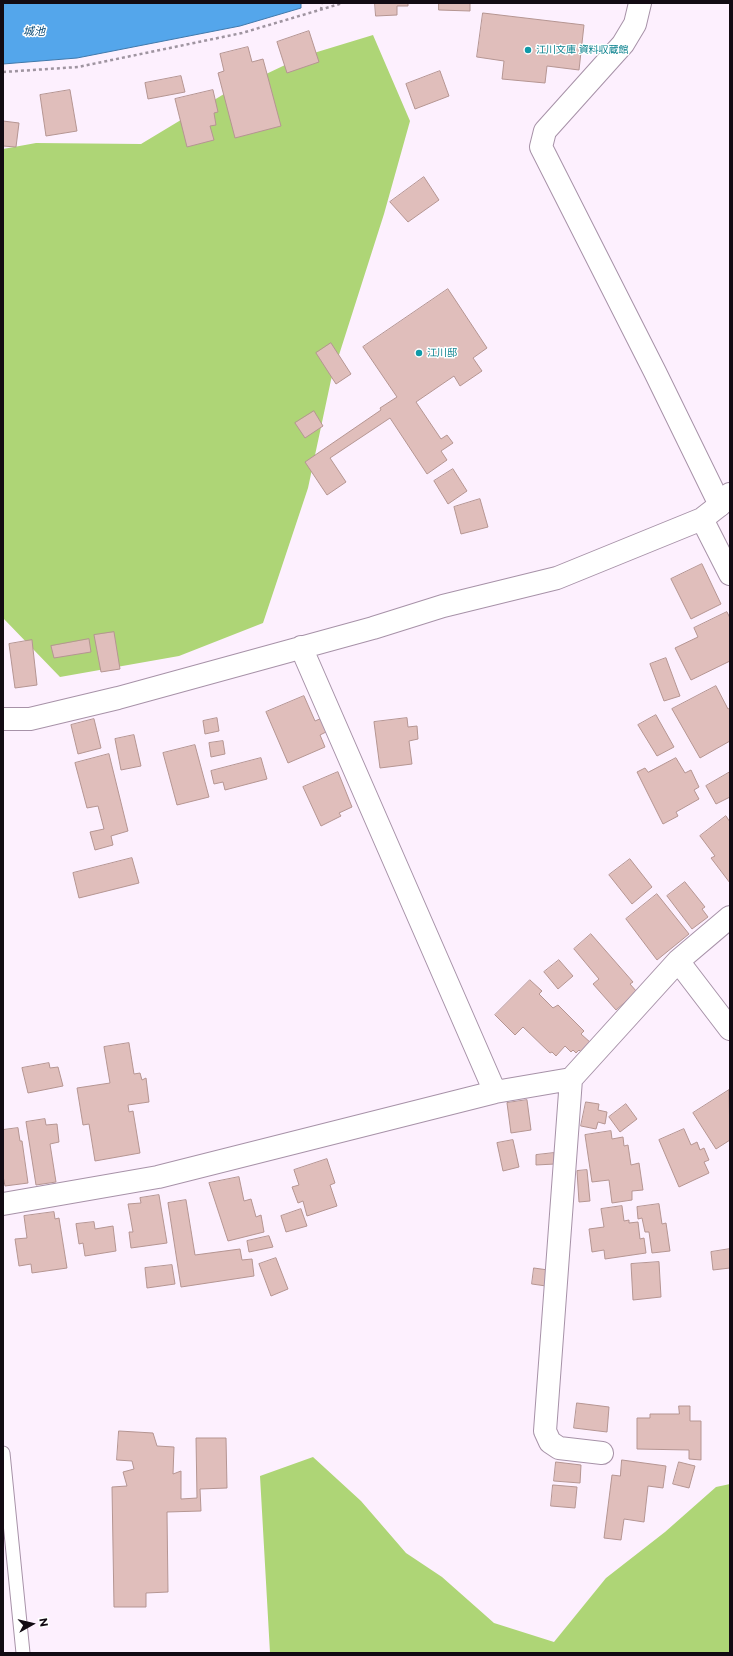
<!DOCTYPE html>
<html>
<head>
<meta charset="utf-8">
<style>
	body { margin:0 }
	#map { position:relative; width:733px; height:1656px; overflow:hidden; background:#fdf0fe; font-family:Montserrat,sans-serif }
	canvas { display:block }
	.frame { position:absolute; inset:0; border:4px solid #120b13; pointer-events:none }
	.north { position:absolute; left:12px; top:1604px; width:40px; height:40px; -webkit-text-stroke:3px #fff; paint-order:stroke; rotate:82deg; font-size:11px; font-weight:700; line-height:16px; text-align:center; color:#120b13 }
	.north::after { content:''; display:block; margin:auto; width:14px; height:18px; background:#120b13; clip-path:polygon(50% 0,100% 100%,50% 72%,0 100%) }
</style>
</head>
<body>
<div id="map">
<canvas width="733" height="1656"></canvas>
<div class="frame"></div>
<div class="north">N</div>
</div>
<script>
const c = document.querySelector('canvas').getContext('2d');
c.lineJoin = 'round';
function fill(path, color) {
  c.fillStyle = color;
  c.fill(path, 'evenodd');
}
function stroke(path, color, width, dash) {
  c.strokeStyle = color;
  c.lineWidth = width;
  c.lineCap = dash ? 'butt' : 'round';
  c.setLineDash(dash || []);
  c.stroke(path);
}
function drawText(font, color, halo, rows, align = 'center') {
  c.font = font + ' Montserrat,"Noto Sans JP",sans-serif';
  c.lineWidth = 3;
  c.setLineDash([]);
  c.textBaseline = 'middle';
  c.strokeStyle = halo;
  c.fillStyle = color;
  for (const [text, x, y, turn = 0] of rows) {
    c.save();
    c.translate(x, y);
    c.rotate((+turn || 0) * Math.PI / 180);
    c.textAlign = isNaN(turn) ? turn : align;
    if (halo) c.strokeText(text, 0, 0);
    c.fillText(text, 0, 0);
    c.restore();
  }
}
const forest = new Path2D(`
	M373,35L410,121L384,214L331,380L308,488L263,623L179,656L60,677L3,618V149L36,143L141,144L224,94L304,56Z
	M313,1457L361,1501L406,1553L442,1577L494,1623L554,1642L606,1578L665,1532L716,1487L730,1484V1653H270L260,1476Z`);
const water = new Path2D(`
	M3,3H301V8L240,26L77,58L3,64Z`);
const building = new Path2D(`
	M375,3H408V6H397V15L376,16Z
	M439,3H470V11L439,10Z
	M483,13L584,25L579,70L547,66L545,83L502,79L504,61L477,57Z
	M309,31L319,62L287,73L277,42Z
	M248,47L252,62L263,59L281,126L235,138L218,73L224,71L220,54Z
	M440,71L449,96L415,109L406,84Z
	M181,76L185,92L148,99L145,83Z
	M70,90L77,131L46,136L40,95Z
	M213,90L218,112L214,113L216,125L210,126L214,140L187,147L175,99Z
	M3,121L19,123L16,147L3,146Z
	M424,177L439,200L408,222L390,202Z
	M448,289L487,348L473,358L482,371L460,386L454,376L416,402L441,439L447,435L453,443L441,451L447,460L427,474L390,418L330,458L346,482L327,495L305,462L381,410L380,408L397,397L363,347Z
	M331,343L351,374L336,384L316,353Z
	M314,411L323,426L305,438L295,423Z
	M453,469L467,491L448,504L434,481Z
	M480,499L488,527L461,534L454,507Z
	M702,564L721,604L691,619L671,579Z
	M727,612L730,618V661L691,680L675,648L698,637L694,628Z
	M114,632L120,669L101,672L94,635Z
	M89,639L91,652L54,658L51,646Z
	M32,640L37,685L15,688L9,644Z
	M666,658L680,696L664,701L650,664Z
	M716,686L728,709L730,708V741L700,758L672,709Z
	M304,696L315,721L322,718L328,731L320,735L325,747L288,763L266,712Z
	M656,715L674,747L657,756L638,725Z
	M217,718L219,731L205,734L203,721Z
	M407,718L408,727L417,726L418,739L409,741L412,764L380,768L374,722Z
	M94,719L101,748L78,754L71,725Z
	M134,735L141,766L121,770L115,739Z
	M223,741L225,754L211,757L209,743Z
	M195,745L209,797L177,805L163,753Z
	M109,754L128,831L111,836L113,845L95,850L90,832L104,829L98,806L87,808L75,763Z
	M261,758L267,779L225,790L223,782L214,784L211,771Z
	M676,758L685,773L691,770L699,787L694,790L699,799L676,812L678,816L663,824L637,772L645,768L648,772Z
	M338,772L352,807L339,813L341,816L321,826L303,787Z
	M730,772V797L716,804L706,786Z
	M726,816L730,822V883L711,858L715,856L700,836Z
	M132,858L139,883L79,898L73,873Z
	M630,859L652,887L632,904L609,875Z
	M685,882L705,907L702,909L708,917L692,929L667,896Z
	M657,894L689,934L657,960L626,919Z
	M591,934L633,982L630,984L637,992L616,1010L593,984L599,979L574,949Z
	M559,960L573,976L558,989L544,972Z
	M530,980L542,991L539,994L553,1008L558,1005L584,1031L581,1034L591,1043L582,1053L579,1050L576,1053L573,1050L571,1052L565,1046L556,1056L552,1052L550,1053L523,1027L515,1035L495,1015Z
	M129,1043L134,1074L140,1073L142,1080L146,1078L149,1102L128,1105L129,1112L133,1111L140,1153L95,1161L89,1124L83,1125L77,1088L110,1083L104,1047Z
	M49,1063L50,1068L58,1067L63,1086L28,1093L22,1068Z
	M729,1090L730,1140L716,1149L693,1113Z
	M527,1100L531,1130L511,1133L507,1103Z
	M586,1102L599,1104L598,1110L607,1112L605,1124L598,1122L596,1129L581,1126Z
	M626,1104L637,1119L620,1132L609,1117Z
	M45,1119L46,1125L57,1124L59,1142L50,1144L56,1182L36,1185L26,1122Z
	M18,1128L20,1141H22L28,1183L5,1186L3,1176V1130Z
	M684,1129L691,1145L697,1142L700,1150L704,1148L709,1160L704,1162L709,1173L679,1187L659,1140Z
	M611,1131L612,1139L623,1137L624,1146L628,1145L631,1165L639,1163L643,1190L632,1191V1200L612,1203L609,1180L592,1182L585,1135Z
	M513,1140L519,1167L503,1171L497,1143Z
	M554,1153L555,1164L536,1165V1155Z
	M327,1159L335,1183L330,1185L337,1206L307,1216L303,1201L298,1203L292,1187L299,1185L294,1170Z
	M587,1170L590,1201L579,1202L577,1171Z
	M239,1177L244,1201L251,1199L256,1217L261,1215L264,1232L228,1241L209,1183Z
	M159,1195L167,1243L131,1248L129,1232H133L128,1204L141,1203L140,1198Z
	M186,1200L195,1255L240,1249L242,1260L252,1259L254,1276L181,1287L168,1203Z
	M659,1204L662,1224L666,1223L670,1251L652,1253L649,1232H645L642,1218L638,1219L637,1207Z
	M622,1206L624,1221L629,1220V1223L638,1222L640,1239L644,1238L646,1253L605,1259L604,1250L592,1252L589,1229L604,1227L601,1209Z
	M301,1209L307,1226L286,1232L281,1216Z
	M54,1212L55,1219L59,1218L67,1268L32,1273L31,1264L19,1266L15,1239L27,1238L24,1216Z
	M94,1222L95,1229L113,1226L116,1251L85,1256L83,1243L79,1244L76,1224Z
	M269,1236L273,1247L249,1252L247,1241Z
	M730,1249V1268L713,1270L711,1252Z
	M276,1258L288,1289L271,1296L259,1264Z
	M659,1262L661,1297L633,1300L631,1264Z
	M172,1265L175,1284L147,1288L145,1268Z
	M534,1268L548,1270L546,1286L532,1284Z
	M577,1403L609,1407L607,1432L574,1428Z
	M679,1406H690V1421H701V1460L689,1459V1450L637,1449V1418H650V1414H679Z
	M119,1431L153,1433L157,1446L174,1447L173,1474L181,1471V1499L197,1498L196,1438H226L227,1488L200,1489L201,1511L167,1512L168,1592L146,1593V1607H114L112,1487L127,1486L123,1472L134,1469L132,1461L117,1460Z
	M622,1460L666,1466L663,1488L648,1486L644,1522L624,1519L621,1540L604,1538L612,1475L620,1476Z
	M556,1462L581,1465L580,1483L554,1481Z
	M679,1462L695,1466L689,1488L673,1484Z
	M553,1485L577,1487L575,1508L551,1506Z`);
const path = new Path2D(`
	M321,10L322,3
	M3,72L78,67L242,33L343,3`);
const service = new Path2D(`
	M3,1453L23,1653`);
const minor = new Path2D(`
	M702,519L730,574
	M301,647L495,1092
	M3,719H30L118,698L373,628L443,606L557,578L702,519L720,505L655,372L541,147L545,131L623,44L635,24L640,3
	M678,961L730,1029
	M571,1079L545,1431L550,1442L559,1448L602,1453
	M3,1204L158,1177L495,1092L571,1079L678,961L730,917`);
const tertiary = new Path2D(`
	M720,505L730,494`);
const markers = [
	[528,50,4,"#0f9aa8"],
	[419,353,4,"#0f9aa8"]
];
const cultureNames = [
	["江川文庫 資料収蔵館",536,50],
	["江川邸",427,353]
];
const waterNames = [
	["城池",34,32]
];
fill(forest, '#aed576');
fill(water, '#54a6eb');
stroke(water, '#4078aa', 1);
fill(building, '#e0bebb');
stroke(building, '#b59592', 1);
stroke(service, '#a792a8', 15);
stroke(minor, '#a792a8', 24);
stroke(tertiary, '#a792a8', 24);
stroke(path, '#9f94a0', 2.5, [3, 3]);
stroke(service, '#fff', 13);
stroke(minor, '#fff', 22);
stroke(tertiary, '#fff', 22);
for (const [x, y, r, color] of markers) {
  const dot = new Path2D();
  dot.arc(x, y, r, 0, 2 * Math.PI);
  c.fillStyle = color;
  c.fill(dot);
  stroke(dot, '#fff', 1.5);
}
drawText('10px', '#0d838f', '#fff', cultureNames, 'left');
drawText('italic 11px', '#024470', '#fff', waterNames);
</script>
</body>
</html>
